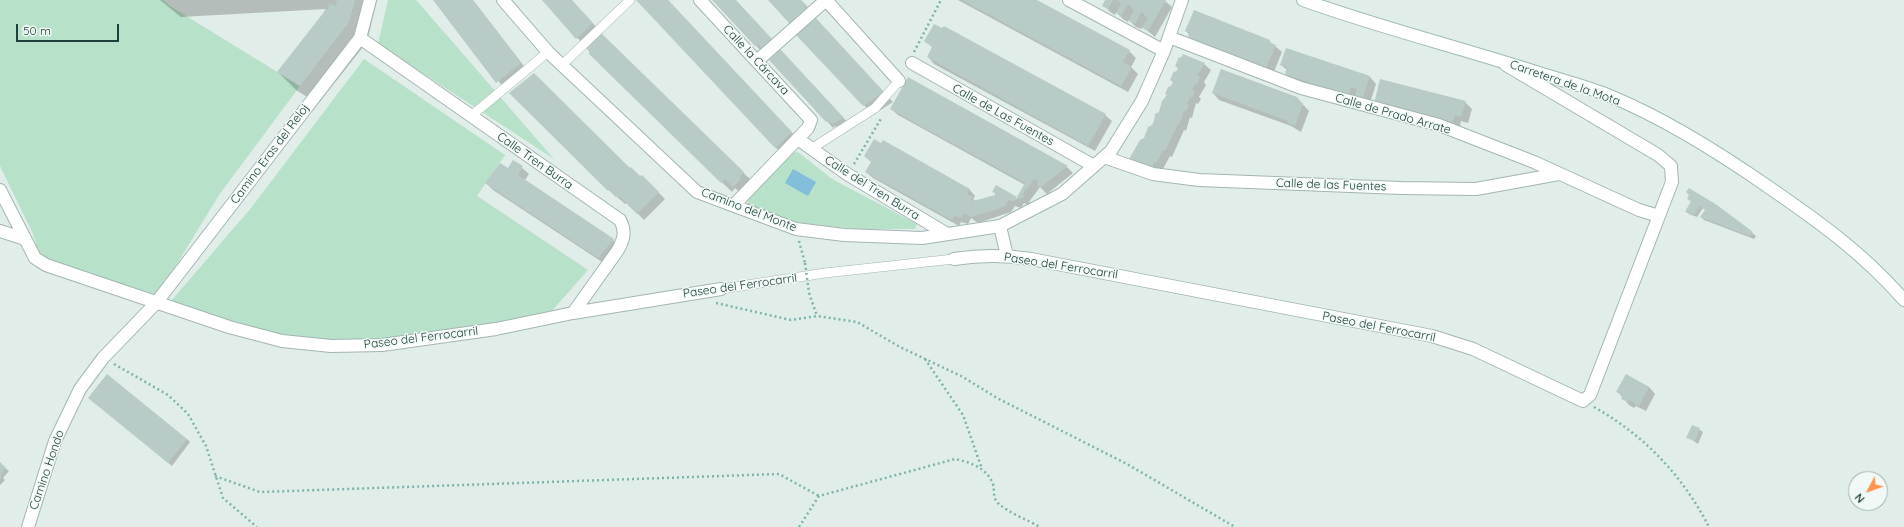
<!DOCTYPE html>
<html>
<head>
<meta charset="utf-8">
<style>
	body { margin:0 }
	#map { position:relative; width:1904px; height:527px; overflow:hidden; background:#e1ede9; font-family:Quicksand,sans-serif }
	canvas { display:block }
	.north { position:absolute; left:1848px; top:471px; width:40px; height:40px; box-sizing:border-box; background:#f1f9f6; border:1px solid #9dafac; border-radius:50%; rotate:229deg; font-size:11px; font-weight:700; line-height:16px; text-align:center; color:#1f403c }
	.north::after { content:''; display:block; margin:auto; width:14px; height:18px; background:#ff944d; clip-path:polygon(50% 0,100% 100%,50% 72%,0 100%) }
	.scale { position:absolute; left:16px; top:24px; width:103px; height:18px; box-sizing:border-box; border:2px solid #1f403c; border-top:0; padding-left:5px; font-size:12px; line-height:14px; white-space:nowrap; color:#1f403c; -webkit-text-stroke:3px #f1f9f6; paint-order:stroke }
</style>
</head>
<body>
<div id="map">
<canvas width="1904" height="527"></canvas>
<div class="north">N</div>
<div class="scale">50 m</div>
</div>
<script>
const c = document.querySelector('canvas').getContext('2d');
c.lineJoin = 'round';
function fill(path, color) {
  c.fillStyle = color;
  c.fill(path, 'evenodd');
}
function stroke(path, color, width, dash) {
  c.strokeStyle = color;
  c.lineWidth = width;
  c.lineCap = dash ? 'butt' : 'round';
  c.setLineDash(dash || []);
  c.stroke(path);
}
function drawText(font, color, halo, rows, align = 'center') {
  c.font = font + ' Quicksand,sans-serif';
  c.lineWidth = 3;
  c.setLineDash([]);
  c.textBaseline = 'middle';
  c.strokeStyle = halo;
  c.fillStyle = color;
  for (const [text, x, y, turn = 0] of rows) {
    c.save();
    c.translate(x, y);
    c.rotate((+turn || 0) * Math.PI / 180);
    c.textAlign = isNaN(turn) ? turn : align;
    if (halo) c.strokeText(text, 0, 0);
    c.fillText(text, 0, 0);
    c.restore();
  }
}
const green = new Path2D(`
	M0,0H163L170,6L300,86L219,195L158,295L41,260L33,234L0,166Z
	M388,0H416L418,2L554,159L378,44Z
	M364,59L505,155L477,196L588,270L551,312L495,328L381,343L282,338L187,310L172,300L251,208Z
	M798,152L832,179L917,224L915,229H857L786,222L748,204V198L791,153Z`);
const water = new Path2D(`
	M793,169L816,182L808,196L785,183Z`);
const shadow = new Path2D(`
	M160,0H377L368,38L363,47L318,104L296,90L278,72L325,12L326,9L181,17Z
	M434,0H473L527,70L504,88Z
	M543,0H571L599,30L583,44Z
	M668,0L798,139L782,154L638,1Z
	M714,0H735L778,47L762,52Z
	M769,0H801L815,15L813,17L893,102L873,115Z
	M958,0H1035L1129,51L1136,58L1131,67L1138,74L1128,92Z
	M1106,0H1164L1172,7L1155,37L1143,27L1141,29L1136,27L1129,20L1128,22L1123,19L1116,12L1115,15L1110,12L1104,5Z
	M1186,31L1269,41L1282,52L1273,74L1196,43Z
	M601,34L753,182L743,196L735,188L732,192L590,54Z
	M933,48L1105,115L1112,121L1095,151L934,64L928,57Z
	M787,57L850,125L840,130L835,126L833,128L827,121Z
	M1204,64L1211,70L1204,82L1206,85L1199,97L1201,99L1198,104L1196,103L1192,118L1190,117L1186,131L1184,130L1172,157L1170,156L1163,169L1161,168L1159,175L1136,165L1130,159L1145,139L1159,113L1168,96L1166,94L1172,86L1179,69L1176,66Z
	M1281,65L1370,77L1376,84L1369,106L1293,81L1286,74L1287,70Z
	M908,79L1067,167L1073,173L1047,194L1040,187L1029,202L1030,203L1027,205L1024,203L1021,208L1015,206L1011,212L978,223L971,218L968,224L961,222L959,226L873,178L866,172L969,189L975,196L973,199L976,201L995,196L996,187L1017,199L1025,185L898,115L891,109Z
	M510,93L640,177L642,176L665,199L644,220L627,203L625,204L616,196V197Z
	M1213,93L1297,98L1309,111L1301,132L1291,126L1219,100Z
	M1465,102L1472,109L1468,123L1461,121L1459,130L1381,110Z
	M514,161L529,174L525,180L613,240L620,246L605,264L493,190L486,183L508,170Z
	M1690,196L1716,206L1756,236L1754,239L1704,220L1701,217L1706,210L1703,208L1697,217L1689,214L1686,211L1692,202L1688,199Z
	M1626,375L1649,387L1655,394L1646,411L1636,406L1634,408L1629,405L1617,391Z
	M93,401L187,439L190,442L172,466Z
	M1693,426L1703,432L1698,444L1688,437Z
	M0,464L9,471L3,478L5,480L0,485Z`);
const building = new Path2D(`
	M337,0H355L349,22L300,86L277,72L324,12L325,9L328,10L329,4L336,6Z
	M433,0H473L521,63L496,83Z
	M542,0H572L593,23L576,39Z
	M636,0H668L792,132L775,148Z
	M712,0H736L773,40L762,49L758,44L755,46Z
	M768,0H801L806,5L804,6L807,9L790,24Z
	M962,0H1037L1130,50L1123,62L1132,67L1121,86Z
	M1105,0H1113L1108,9L1102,6Z
	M1116,0H1166L1148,31L1142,28L1148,18L1144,16L1145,14L1141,12L1135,24L1129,20L1134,10L1128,4L1121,16L1116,13L1121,3Z
	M1194,10L1270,40L1269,42L1276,45L1266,68L1190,38L1188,36L1190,33L1185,31Z
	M815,17L884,92L863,106L796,35Z
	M934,24L942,28L944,26L1106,114L1088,146L927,57L932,47L924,41Z
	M601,33L744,172L739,177L741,179L733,187L725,179L721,183L589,54V51L585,47Z
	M1286,48L1370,76L1362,100L1354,98L1357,89L1351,87L1348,96L1285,74L1287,67L1280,65Z
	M780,49L844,118L832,124L828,120L826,122L769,60Z
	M1183,54L1205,63L1197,76L1200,77L1197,84H1195L1192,90L1195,91L1192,98L1190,97L1187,104L1189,105L1186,112L1184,111L1179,125L1178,124L1165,151L1163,150L1156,163L1154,162L1152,169L1129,159L1140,140L1144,138L1148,127L1152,125L1154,121L1155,114L1159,112L1162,101L1167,95L1165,94L1168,87L1171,86L1173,82L1170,80L1173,73L1175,71L1176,72L1178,68L1175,66L1179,57L1181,58Z
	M1221,69L1297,97L1299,99L1298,102L1303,103L1295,126L1287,123L1288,121L1212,93Z
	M534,73L630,168L631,167L640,176L642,175L659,192L637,214L620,197L618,198L609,190L608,191L509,93Z
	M908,77L1068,166L1040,188L1037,184L1038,181L1034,179L1023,194L1024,197L1020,199L1017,197L1025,183L890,109Z
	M1380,79L1466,101L1461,117L1455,115L1452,124L1374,104Z
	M874,139L881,143L883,140L970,189L967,194L973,197L971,200L973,201L995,195V193L992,192L996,185L1017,197L1014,202L1008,200L1005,206L995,210L971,217L964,213L962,218L954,216L952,220L865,172L871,162L864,156Z
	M513,160L523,166L518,175L614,239L598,258L485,183L500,163L508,168Z
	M1689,188L1717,205L1753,232L1750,236L1700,217L1705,210L1700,206L1694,215L1685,212L1691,201L1687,199L1689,195L1686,192Z
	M107,374L187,439L168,463L88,398Z
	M1626,374L1649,387L1639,406L1629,400L1628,402L1621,399L1623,395L1616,392Z
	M1692,425L1700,428L1695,441L1686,438Z
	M0,462L6,468L0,475L2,476L0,479Z`);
const path = new Path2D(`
	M914,52L941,0
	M854,164L882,117
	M799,241L805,263
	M809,293L817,316
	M716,303L791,320L817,316L857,322L900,347L963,377L997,398L1127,464L1235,527
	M925,359L963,415L982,469
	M114,364L168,395L188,414L206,446L223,498L257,527
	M1594,407C1644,435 1683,476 1709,527
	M215,476L260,492L779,474L819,496
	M799,527L819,496L955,459C970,462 987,468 993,484C995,492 992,498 999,504C1009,513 1028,520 1040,527`);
const pedestrian = new Path2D(`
	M562,65L630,0
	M471,116L548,52
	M811,149L875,108L899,81
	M721,289L825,273L954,259`);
const minor = new Path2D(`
	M503,0L548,52L697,192L796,229L844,235L922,238L1000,226L1062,194L1111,151L1142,101L1164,51L1182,0
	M700,0L811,120L808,128L734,205
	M826,0L899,81
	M1069,0L1164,51
	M1169,37L1301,88L1439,125L1534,162L1639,210L1659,216
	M360,38L620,220C626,231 624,239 618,250L573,313
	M757,61L826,0
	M912,63L1094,166
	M798,139L847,174L947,234
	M1104,157L1153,174L1199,180L1401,188L1476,189L1559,174
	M0,190L35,258L46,265L229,327L282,341L331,346L382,345L496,329L573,313L721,289
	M1000,226L1007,256
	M0,231L25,239
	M954,259C981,255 1005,255 1031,259L1432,336L1473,349L1583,401L1590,395L1672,182L1671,166L1658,155L1506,65
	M28,527L55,441L80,389L103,358L156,303L360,38L370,0`);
const secondary = new Path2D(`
	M1303,0C1381,28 1462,48 1542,74C1564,81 1588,87 1610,96C1666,119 1718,152 1767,186C1818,221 1863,253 1904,300`);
const pathBridge = new Path2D(`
	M805,263L809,293`);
const streetNames = [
	["Calle la Cárcava",756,60,47],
	["Carretera de la Mota",1565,83,19],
	["Calle de Prado Arrate",1393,114,16],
	["Calle de Las Fuentes",1003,115,29],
	["Camino Eras del Reloj",270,154,-53],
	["Calle Tren Burra",535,161,35],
	["Calle de las Fuentes",1331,185,2],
	["Calle del Tren Burra",872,188,32],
	["Camino del Monte",749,210,21],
	["Paseo del Ferrocarril",1061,266,9],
	["Paseo del Ferrocarril",740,286,-8],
	["Paseo del Ferrocarril",1379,327,11],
	["Paseo del Ferrocarril",421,338,-7],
	["Camino Hondo",47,470,-71]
];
fill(green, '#b7e1c9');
fill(water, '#82bed9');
fill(shadow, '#0003');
fill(building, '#b8cbc6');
stroke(pedestrian, '#a3b6b2', 10);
stroke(minor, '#a3b6b2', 14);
stroke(secondary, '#9ebab4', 14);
stroke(path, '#7db4ac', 2.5, [2, 3]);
stroke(pedestrian, '#fff', 9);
stroke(minor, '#fff', 12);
stroke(secondary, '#fff', 12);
stroke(pathBridge, '#7db4ac', 2.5, [2, 3]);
drawText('12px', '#1f403c', '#f1f9f6', streetNames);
</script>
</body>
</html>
